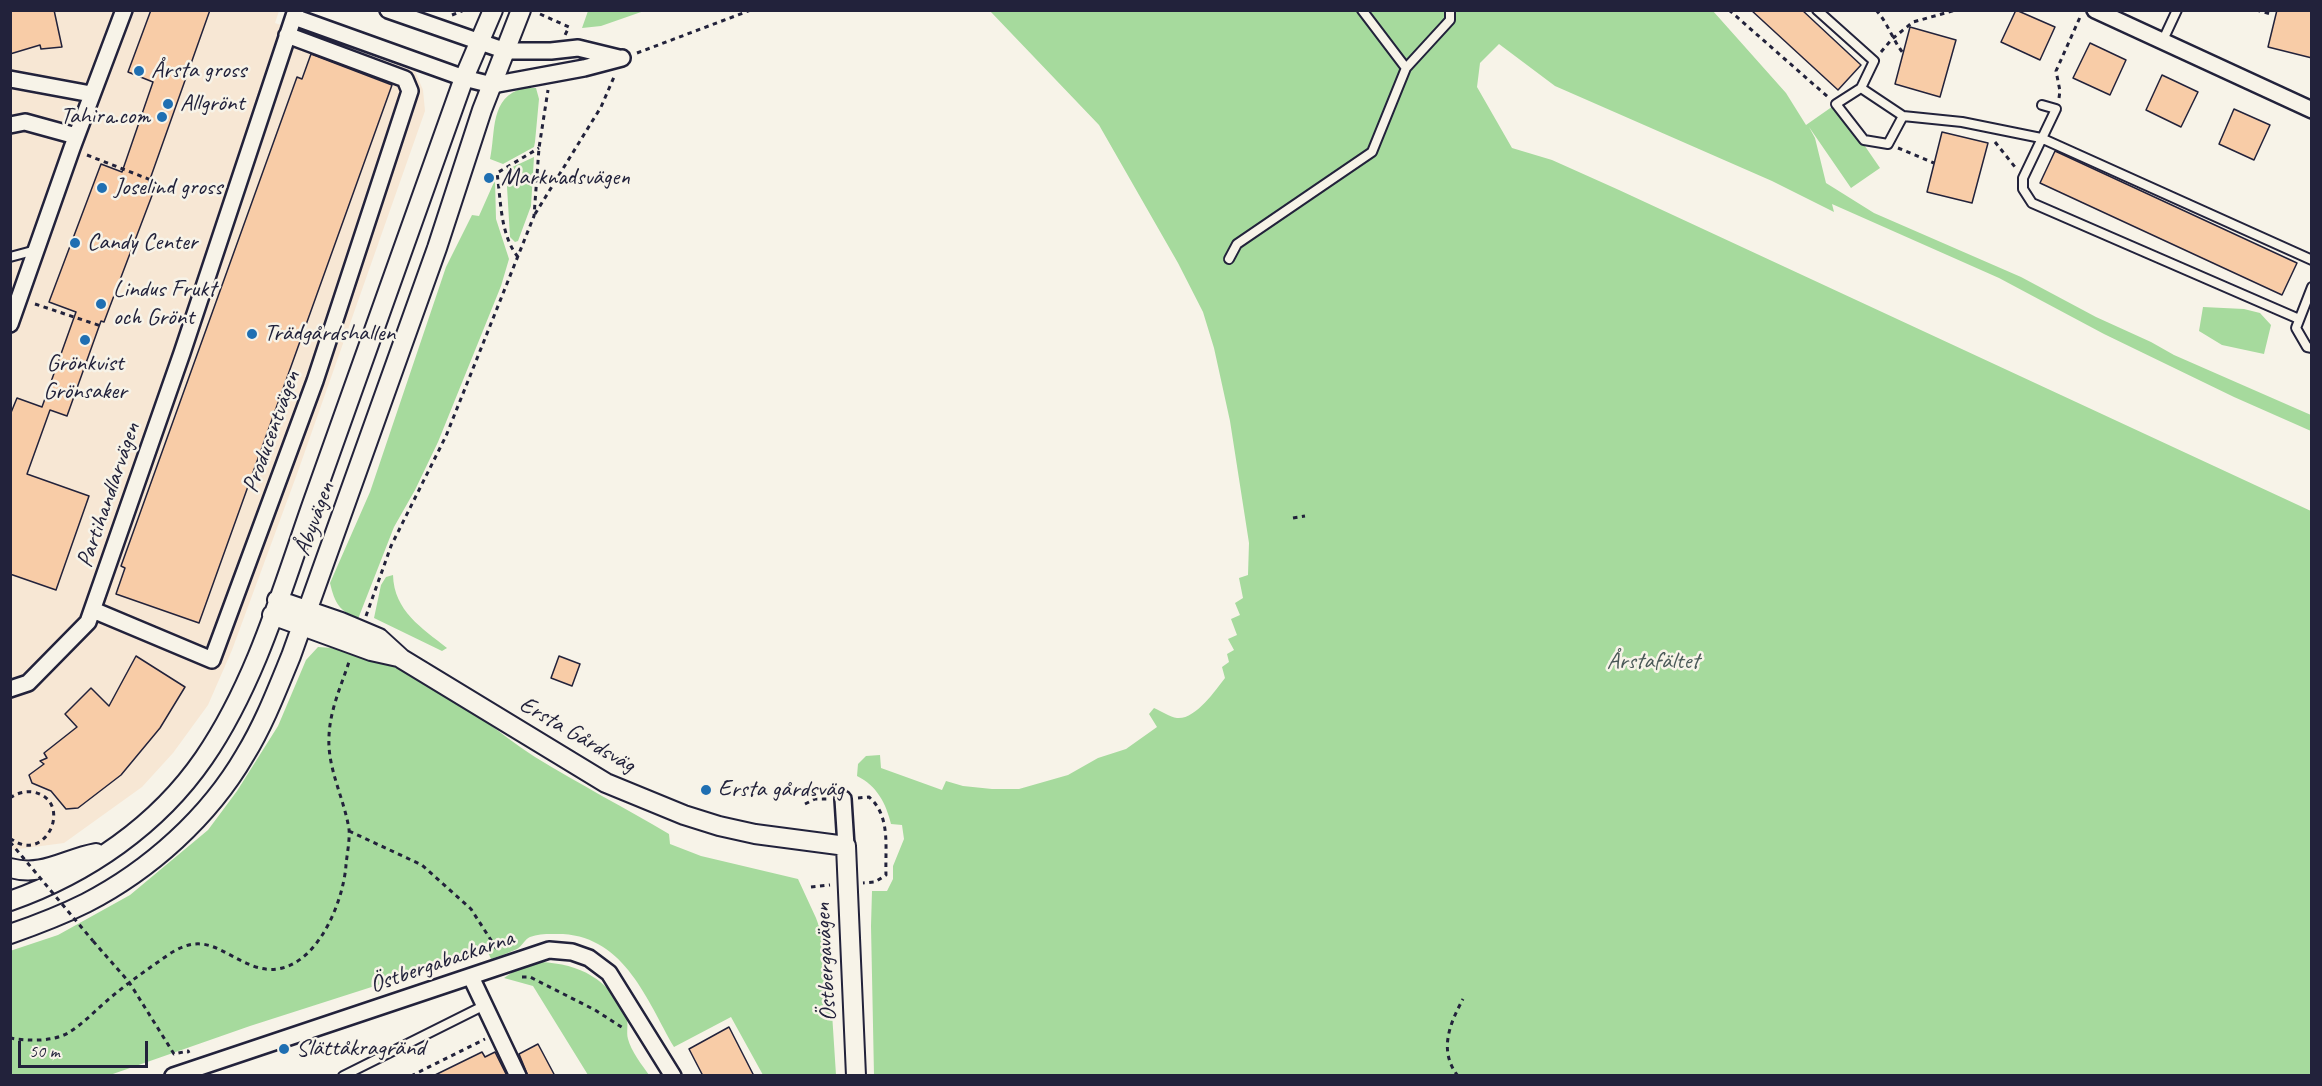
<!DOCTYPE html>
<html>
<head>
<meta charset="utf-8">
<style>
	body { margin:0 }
	#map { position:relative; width:2322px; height:1086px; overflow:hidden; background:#f7f3e8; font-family:Caveat,sans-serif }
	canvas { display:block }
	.frame { position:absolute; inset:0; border:12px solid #22223b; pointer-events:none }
	.scale { position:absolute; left:18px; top:1041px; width:130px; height:27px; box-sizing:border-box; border:3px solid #22223b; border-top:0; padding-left:8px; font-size:18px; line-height:21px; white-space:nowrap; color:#22223b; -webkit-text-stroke:4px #f7f3e8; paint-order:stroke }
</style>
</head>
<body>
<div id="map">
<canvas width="2322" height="1086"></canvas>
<div class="frame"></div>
<div class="scale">50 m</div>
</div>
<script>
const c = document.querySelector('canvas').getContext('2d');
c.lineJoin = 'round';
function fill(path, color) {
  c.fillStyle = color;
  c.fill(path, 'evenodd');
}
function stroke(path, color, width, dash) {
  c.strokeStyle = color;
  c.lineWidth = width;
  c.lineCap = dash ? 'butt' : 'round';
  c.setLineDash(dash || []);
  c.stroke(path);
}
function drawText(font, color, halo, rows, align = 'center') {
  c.font = font + ' Caveat,sans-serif';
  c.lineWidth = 5;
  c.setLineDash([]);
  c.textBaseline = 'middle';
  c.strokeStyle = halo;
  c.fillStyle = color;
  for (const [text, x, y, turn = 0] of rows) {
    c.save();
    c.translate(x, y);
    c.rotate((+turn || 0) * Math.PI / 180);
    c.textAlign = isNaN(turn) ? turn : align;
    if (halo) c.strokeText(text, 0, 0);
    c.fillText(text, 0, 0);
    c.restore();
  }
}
const built = new Path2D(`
	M10,11H279L275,23L415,71L423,90L425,111L297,474L232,650L208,705L173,753L142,787L64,843L11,850Z`);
const green = new Path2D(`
	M588,11H644L601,26L582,28Z
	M990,11H1713L1786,93L1806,125L1836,104L1880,168L1851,188L1809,127L1815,138L1826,183L1874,213L2021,277L2096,317L2151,342L2174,355L2311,415V431L2234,397L2104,334L1999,278L1832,204L1834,212L1772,181L1555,86L1499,44L1480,63L1477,87L1512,148L1552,160L1619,190L2311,511V1075H874L871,926L872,891H887L893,879V866L904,839L902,825L891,824C886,803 877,786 857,776L858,764L866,756L880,755L881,768L942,790L946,781L963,786L992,789H1019L1068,775L1098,758L1126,749L1157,727L1149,714L1154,708C1161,711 1170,717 1177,718C1195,720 1215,691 1225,678L1222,667L1229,662L1227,654L1234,650L1228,639L1237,635L1231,619L1240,615L1235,603L1243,598L1239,578L1248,575L1249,543L1230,421L1214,348L1203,312L1178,263L1099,125Z
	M524,88H536L539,99L535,142L534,147L503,164L490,159C496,132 489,97 524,88Z
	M534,157L531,206L518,241L515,242L510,237L506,170Z
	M495,180L496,219L509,259L501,286L438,442L415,490L394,527L358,619C339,610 335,604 330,583L370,492L446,267L472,215L479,216Z
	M2203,307L2244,309L2260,313L2271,325L2264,354L2222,345L2199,331Z
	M393,575C394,611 422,628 447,648L442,651L374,618L381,585L386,577Z
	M318,647C377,649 433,684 479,717C498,730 516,745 535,757C579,784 625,808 669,834L670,844L701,856L798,879L816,918L828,951L836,1075H763L731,1017L674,1047C647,1000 625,938 563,934C552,934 540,933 530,937C525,939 522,946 517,949C509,953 499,956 491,959L487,950L250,1026L110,1075H11L10,951L58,935L130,895L208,830L237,791L278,726L306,660Z
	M541,962C580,964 609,979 626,1016C629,1023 626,1032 628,1039C631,1051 642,1065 649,1075H588L533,986L504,978L523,965Z`);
const building = new Path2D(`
	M10,10H54L62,47L41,49L40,45L10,54Z
	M151,10H210L149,182L156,185L104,322L101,321L67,416L50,410L27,474L89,496L56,590L10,574V415L17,398L42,407L76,312L49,302L101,164L122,172L153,82L128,72Z
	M1751,10H1802L1861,65L1838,90Z
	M2016,10L2055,27L2040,60L2001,42Z
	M2277,10H2312V58L2268,47Z
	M1910,27L1956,40L1940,97L1895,84Z
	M2090,43L2126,60L2110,95L2073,78Z
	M311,54L392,85L199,623L116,594L125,568L121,566L297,77L302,79Z
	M2162,75L2198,92L2181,127L2146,110Z
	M2234,109L2270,125L2254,160L2219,144Z
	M1942,132L1988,143L1972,203L1927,192Z
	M2055,151L2297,263L2282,295L2040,183Z
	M136,656L185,687L160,728L121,775L78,808L66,809L51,791L32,783L29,775L44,764L40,761L47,758L44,753L77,727L65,714L91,688L109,706Z
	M559,656L580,664L572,686L551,678Z
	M729,1027L754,1076H703L689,1049Z
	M538,1044L555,1076H528L519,1054Z
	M482,1052L485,1057L495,1052L507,1076H433Z`);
const path = new Path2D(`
	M1729,10L1828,97
	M1876,10C1888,23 1892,39 1903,53
	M2256,10L2271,14V10
	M540,14L569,27L565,35
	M452,15L464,10
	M1881,52L1892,39L1913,22L1956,10
	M637,53L751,10
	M2059,98L2060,91L2056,71L2081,15
	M1995,142L2015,167
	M1898,148L1934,163
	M87,155L151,180
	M535,214L601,107L614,77
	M518,257C500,235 501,200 497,173L539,148
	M35,304L101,326
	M1293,518L1305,516
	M366,616L391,546L446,436L534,216L539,148L548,90
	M10,798C17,793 25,791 33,792C75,800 46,867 10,838
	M858,798L869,797C891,816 885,847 886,875L875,882L863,883
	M805,804L815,799H827
	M349,831L422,865L471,909L498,951
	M811,887L830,885
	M93,941L129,982L174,1054L188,1051L189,1053
	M522,977H530L595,1010L623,1028
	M10,1038C27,1041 52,1042 68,1033C83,1024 97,1009 110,998C129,982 148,969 168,955C206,929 221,955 256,967C310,984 343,907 346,865C347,854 350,840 349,829C344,798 327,768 329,736C330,710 341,686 349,662
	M411,1076L485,1039
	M1458,1076C1438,1051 1450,1023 1463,999`);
const service = new Path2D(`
	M1817,10L1874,61L1861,88L1903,116L1962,122L2041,138L2312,260
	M2163,40L2177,10
	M1406,68L1450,20V10
	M1861,88L1836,104L1864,140L1888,144L1903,116
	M2042,105L2056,109L2023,178V189L2032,203L2299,319
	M10,257L36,250
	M1229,259L1237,244L1372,152L1406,68L1362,10
	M2312,287L2296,328L2307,347L2312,348
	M343,1076L485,1005`);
const minor = new Path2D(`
	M388,10L506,51H551L578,48L619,58
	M2095,10L2312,110
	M294,17L464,78L492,85L584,68L622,58
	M10,79L91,94
	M10,125L25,122L76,136
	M10,324L72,148L124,10
	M93,610L212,660L315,381L410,91L405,79L287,35
	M10,689L28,683L88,622L182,353L296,10
	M843,799L846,846
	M471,977L518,1076
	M173,1076L549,950L572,952L589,958L609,973L673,1076`);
const tertiary = new Path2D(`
	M277,600L341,622L379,638L402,659L606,783L684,815L719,826L755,834L846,846L856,1076
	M272,615L371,651L398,657
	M10,868C43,877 64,859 96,853
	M10,901C87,874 158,825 204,758C258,679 284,582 316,493C365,354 415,216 464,78L493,10
	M10,934C36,925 62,915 86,903C150,870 209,817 245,755C264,724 277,690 291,656L437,248L482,110L521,10`);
const pathBridge = new Path2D(`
	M10,842L93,941`);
const markers = [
	[139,71,6,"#1f6fb2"],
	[168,104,6,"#1f6fb2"],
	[162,117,6,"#1f6fb2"],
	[489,178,6,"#1f6fb2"],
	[102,188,6,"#1f6fb2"],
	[75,243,6,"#1f6fb2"],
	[101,304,6,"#1f6fb2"],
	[252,334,6,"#1f6fb2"],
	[85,340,6,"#1f6fb2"],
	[706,790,6,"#1f6fb2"],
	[284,1049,6,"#1f6fb2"]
];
const poiNames = [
	["Årsta gross",151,71],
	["Allgrönt",180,104],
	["Tahira.com",150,117,"right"],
	["Marknadsvägen",501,178],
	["Joselind gross",114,188],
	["Candy Center",87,243],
	["Lindus Frukt",113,290],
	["och Grönt",113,318],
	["Trädgårdshallen",264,334],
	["Grönkvist",85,364,"center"],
	["Grönsaker",85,392,"center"],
	["Ersta gårdsväg",718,790],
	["Slättåkragränd",296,1049]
];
const streetNames = [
	["Producentvägen",272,432,-70],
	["Partihandlarvägen",109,495,-71],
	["Åbyvägen",315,519,-70],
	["Ersta Gårdsväg",577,735,30],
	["Östbergabackarna",442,962,-19],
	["Östbergavägen",826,962,-93]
];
const parkNames = [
	["Årstafältet",1653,662]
];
fill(built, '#f7e7d4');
fill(green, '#a6da9d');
fill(building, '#f8cca7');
stroke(building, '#22223b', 1.5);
stroke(service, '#22223b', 12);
stroke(minor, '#22223b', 20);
stroke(tertiary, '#22223b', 22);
stroke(path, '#22223b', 3, [4.5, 4.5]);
stroke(service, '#f7f3e8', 8);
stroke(minor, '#f7f3e8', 15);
stroke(tertiary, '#f7f3e8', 18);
stroke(pathBridge, '#22223b', 3, [4.5, 4.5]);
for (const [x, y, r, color] of markers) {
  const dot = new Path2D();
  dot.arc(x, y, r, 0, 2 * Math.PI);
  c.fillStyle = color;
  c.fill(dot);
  stroke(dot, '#f7f3e8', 2);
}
drawText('24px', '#22223b', '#f7f3e8', poiNames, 'left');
drawText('24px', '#22223b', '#f7f3e8', streetNames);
drawText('24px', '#4a5958', '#f7f3e8', parkNames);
</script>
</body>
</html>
